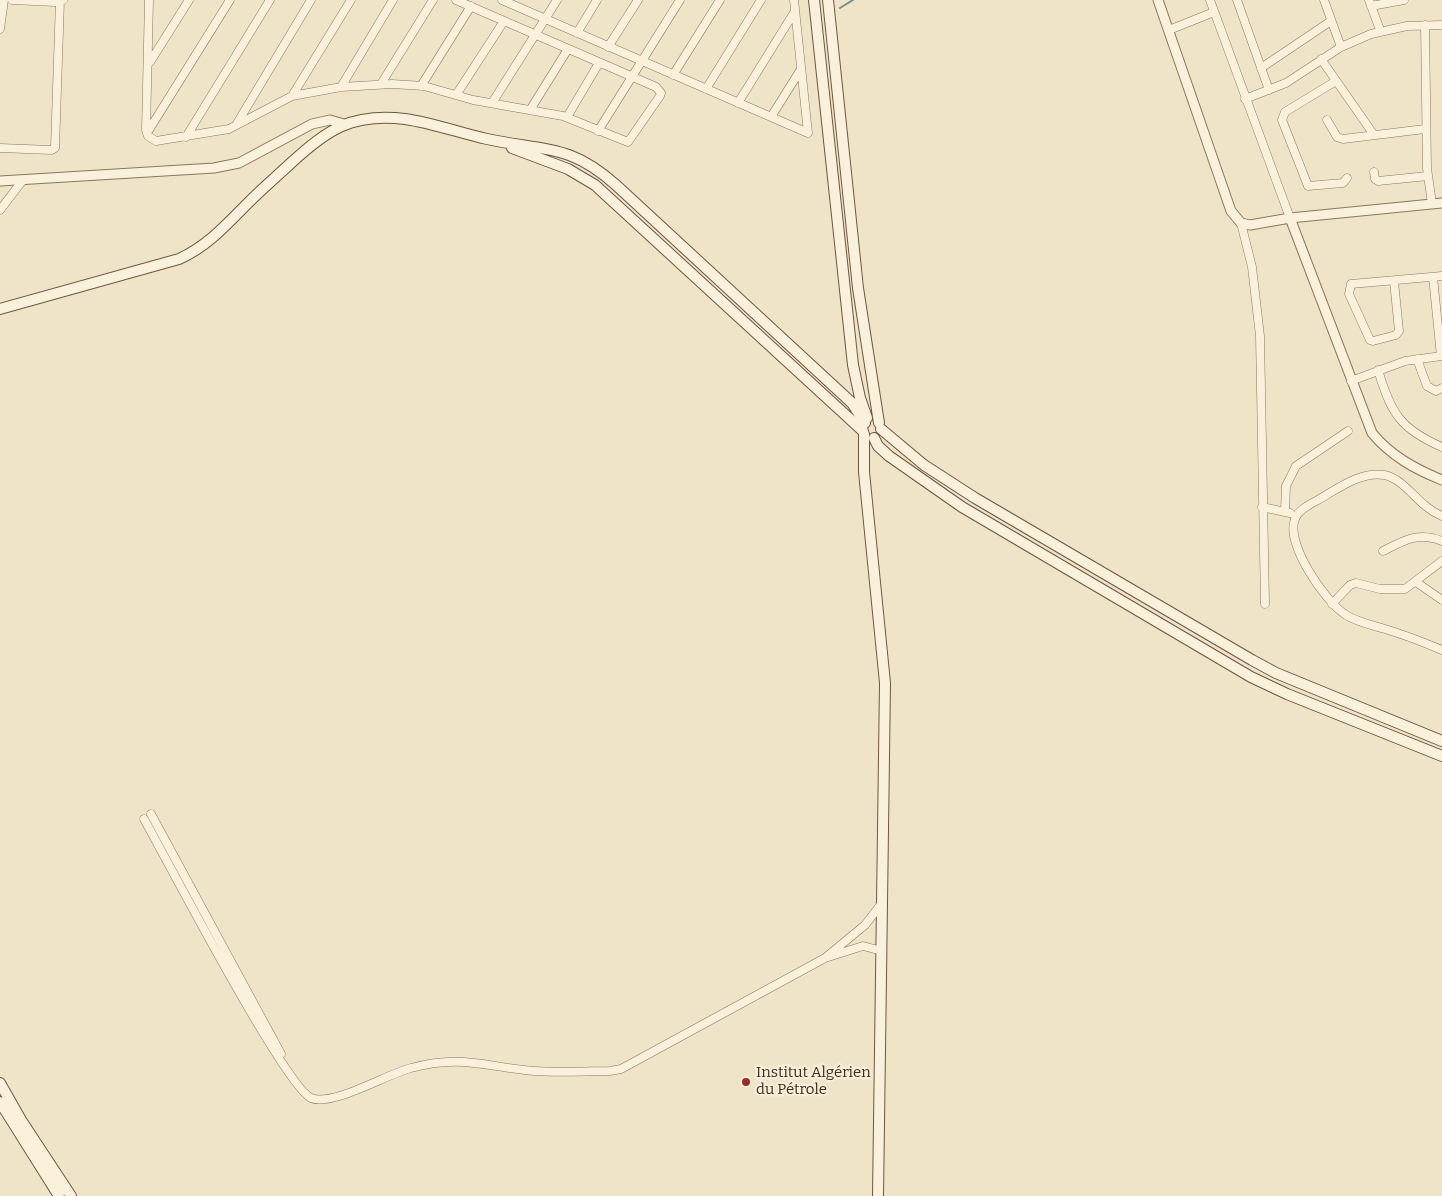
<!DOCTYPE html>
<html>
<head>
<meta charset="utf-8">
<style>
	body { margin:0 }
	canvas { display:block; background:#f0e4c8 }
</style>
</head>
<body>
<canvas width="1442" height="1196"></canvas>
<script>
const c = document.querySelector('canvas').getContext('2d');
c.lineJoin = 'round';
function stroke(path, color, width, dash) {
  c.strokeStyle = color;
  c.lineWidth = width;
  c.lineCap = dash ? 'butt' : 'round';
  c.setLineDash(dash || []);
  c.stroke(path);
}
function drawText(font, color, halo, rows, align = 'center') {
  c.font = font + ' Bitter,serif';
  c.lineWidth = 4.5;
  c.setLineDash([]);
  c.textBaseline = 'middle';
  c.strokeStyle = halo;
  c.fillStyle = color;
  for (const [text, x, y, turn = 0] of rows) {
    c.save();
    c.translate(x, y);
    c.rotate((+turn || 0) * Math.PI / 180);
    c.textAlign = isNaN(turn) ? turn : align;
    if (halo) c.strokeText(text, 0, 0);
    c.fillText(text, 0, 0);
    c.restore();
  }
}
const stream = new Path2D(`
	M840,8L853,0`);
const minor = new Path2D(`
	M12,0L55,2L63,0
	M149,0L146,130L148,136L156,141L229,129L292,96L341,87L392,84L424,86L473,100L563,116L628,142L660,96L661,93L656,87L456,0
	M502,0L808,133L794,0
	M1210,0L1290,218
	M1237,0L1269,90
	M1324,0L1341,47
	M1369,0L1380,30
	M1371,6L1404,0
	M1425,25L1427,168L1432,204
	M0,29L4,0
	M1169,30L1214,12
	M577,33L597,0
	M608,47L638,0
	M1321,59L1374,135
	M150,62L189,0
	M1261,68L1331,21
	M673,75L720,0
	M1336,81L1285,112L1282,120L1308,186L1343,183L1347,178
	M381,84L433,0
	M421,86L471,6
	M341,87L393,0
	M706,89L761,0
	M456,95L504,21
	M292,96L351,0
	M1245,99L1286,83L1341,47L1371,34L1407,26L1442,25
	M492,103L557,0
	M738,103L795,11
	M530,110L568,49
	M567,117L599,63
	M771,117L801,69
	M1327,120L1337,137L1343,139L1425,129
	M236,125L311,0
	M598,131L680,0
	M147,133L230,0
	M186,137L270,0
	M0,148L52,150L55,148L60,0
	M1374,172L1375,179L1378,181L1428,176
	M0,210L23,180
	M1241,223L1252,267L1260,336L1265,604
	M1433,277L1441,356
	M1394,281L1399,331L1396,335L1373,341L1370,340L1349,294L1351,284L1442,276
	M1417,359L1427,386L1436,391L1442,388
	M1378,370C1391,413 1400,429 1442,447
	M1351,381L1405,361L1442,356
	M1262,507L1290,513
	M1285,511L1286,486L1296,466L1348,431
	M1442,516C1417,506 1406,479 1384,475C1361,471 1337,489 1318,500C1310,504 1298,510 1295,519C1285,543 1325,602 1346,615C1357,622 1372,625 1385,629C1405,635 1423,642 1442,650
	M1383,551C1403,541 1419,531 1442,541
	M1416,582L1442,600
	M1332,604L1350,585L1356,583L1380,589H1405L1442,561
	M151,814L281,1054
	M144,819C167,860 284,1085 311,1098C332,1107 387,1074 411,1068C461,1054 486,1067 534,1071C559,1073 585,1071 610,1071L621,1069L825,958
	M882,951L863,946L825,958L865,925L882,903`);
const tertiary = new Path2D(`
	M1158,0L1231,211L1241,223L1250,225L1290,218L1442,203
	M0,181L214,168L239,163L312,124L330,120L344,124
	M1290,218L1372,433C1391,456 1415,469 1442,480`);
const secondary = new Path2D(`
	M814,0L853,365L860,398L867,418
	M828,0L858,288L879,423
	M512,148L568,169L595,185L863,431
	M0,309L179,259C208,246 227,224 249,202C262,189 277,176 291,163C328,129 352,113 405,119C433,123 460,133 487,139C543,151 569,143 616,185L852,403L865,423
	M881,429L924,465L975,498L1252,660L1276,673L1442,741
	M864,434V472L885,683L878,1196
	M874,438L878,446L889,456L962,507L1251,677L1287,694L1442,756
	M0,1083L21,1120L71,1196
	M0,1102L59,1196`);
const markers = [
	[746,1082,5,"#9e2a2b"]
];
const poiNames = [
	["Institut Algérien",756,1073],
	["du Pétrole",756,1090]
];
stroke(stream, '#6f938a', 2);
stroke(minor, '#8d765c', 9);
stroke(tertiary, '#8d765c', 11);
stroke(secondary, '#6f573f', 12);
stroke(minor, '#faf1dc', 8);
stroke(tertiary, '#faf1dc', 9);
stroke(secondary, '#faf1dc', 10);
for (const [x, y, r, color] of markers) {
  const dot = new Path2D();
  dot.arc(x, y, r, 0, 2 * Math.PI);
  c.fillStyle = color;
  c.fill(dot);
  stroke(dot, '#f7eed8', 2);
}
drawText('15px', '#3d2e20', '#f7eed8', poiNames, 'left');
</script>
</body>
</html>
